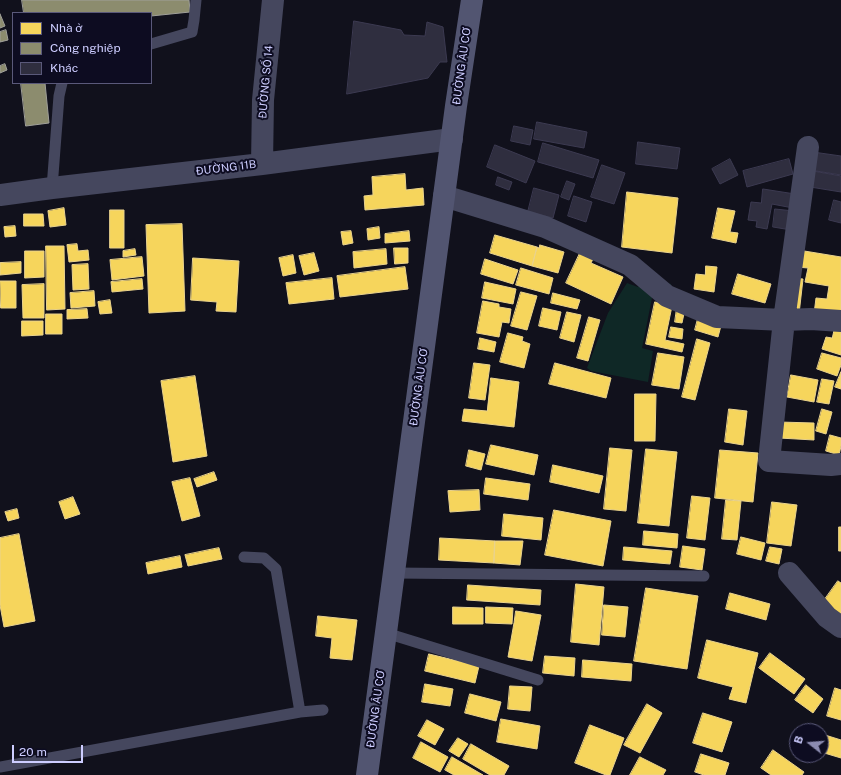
<!DOCTYPE html>
<html>
<head>
<meta charset="utf-8">
<style>
	body { margin:0 }
	#map { position:relative; width:841px; height:775px; overflow:hidden; background:#11111c; font-family:"Public Sans",sans-serif }
	canvas { display:block }
	.legend { position:absolute; left:12px; top:12px; width:140px; height:72px; box-sizing:border-box; background:#0d0c21; border:1px solid #5a597a; margin:0; padding:5px 7px; list-style:none; font-size:12px; color:#cdcdff }
	.legend li { display:flex; align-items:center; gap:8px; height:20px }
	.legend b { width:20px; border:1px solid #5a597a }
	.north { position:absolute; left:789px; top:723px; width:40px; height:40px; box-sizing:border-box; background:#0d0c21; border:1px solid #5a597a; border-radius:50%; rotate:287deg; font-size:11px; font-weight:700; line-height:16px; text-align:center; color:#cdcdff }
	.north::after { content:''; display:block; margin:auto; width:14px; height:18px; background:#8b8bb0; clip-path:polygon(50% 0,100% 100%,50% 72%,0 100%) }
	.scale { position:absolute; left:12px; top:745px; width:71px; height:18px; box-sizing:border-box; border:2px solid #cdcdff; border-top:0; padding-left:5px; font-size:12px; line-height:14px; white-space:nowrap; color:#cdcdff; -webkit-text-stroke:3px #0d0c21; paint-order:stroke }
</style>
</head>
<body>
<div id="map">
<canvas width="841" height="775"></canvas>
<ul class="legend">
<li><b style="height:11px;background:#f6d55c"></b>Nhà ở</li>
<li><b style="height:11px;background:#8c8c6e"></b>Công nghiệp</li>
<li><b style="height:11px;background:#2f2e3f"></b>Khác</li>
</ul>
<div class="north">B</div>
<div class="scale">20 m</div>
</div>
<script>
const c = document.querySelector('canvas').getContext('2d');
c.lineJoin = 'round';
function fill(path, color) {
  c.fillStyle = color;
  c.fill(path, 'evenodd');
}
function stroke(path, color, width, dash) {
  c.strokeStyle = color;
  c.lineWidth = width;
  c.lineCap = dash ? 'butt' : 'round';
  c.setLineDash(dash || []);
  c.stroke(path);
}
function drawText(font, color, halo, rows, align = 'center') {
  c.font = font + ' "Public Sans",sans-serif';
  c.lineWidth = 4;
  c.setLineDash([]);
  c.textBaseline = 'middle';
  c.strokeStyle = halo;
  c.fillStyle = color;
  for (const [text, x, y, turn = 0] of rows) {
    c.save();
    c.translate(x, y);
    c.rotate((+turn || 0) * Math.PI / 180);
    c.textAlign = isNaN(turn) ? turn : align;
    if (halo) c.strokeText(text, 0, 0);
    c.fillText(text, 0, 0);
    c.restore();
  }
}
const green = new Path2D(`
	M641,277L671,284V297L652,298L642,348L653,351L648,382L591,371L587,368L608,313L627,283L638,287Z`);
const homes = new Path2D(`
	M405,174L406,190L423,188L424,205L365,210L364,196L373,195L372,177Z
	M627,192L678,198L672,253L622,247Z
	M64,208L66,225L50,227L48,211Z
	M718,208L735,211L730,232L738,233L736,243L712,238Z
	M110,210H124V248H110Z
	M24,214H43L44,226H24Z
	M182,224L185,311L149,313L146,225Z
	M15,226L16,236L5,237L4,227Z
	M379,227L380,238L368,240L367,229Z
	M351,231L353,243L343,245L341,232Z
	M409,231L410,241L385,243V234Z
	M495,235L537,247L532,266L490,253Z
	M77,244L78,251L88,250L89,260L69,262L67,245Z
	M540,245L564,252L558,273L532,266L537,247L539,248Z
	M46,246H64L65,309L47,310Z
	M394,248H408V263L395,264Z
	M135,249L136,255L123,257V251Z
	M386,249L387,264L354,268L353,252Z
	M798,250L841,257V319L814,314L816,298L827,299L829,286L805,282L808,268L796,267Z
	M25,251H44V277L25,278Z
	M581,251L594,257L591,263L623,277L611,304L566,283Z
	M314,253L319,271L304,275L299,256Z
	M293,255L296,273L283,276L279,258Z
	M142,257L144,276L112,280L110,260Z
	M193,258L239,261L236,312L216,311L217,302L191,300Z
	M485,259L518,270L513,284L481,274Z
	M21,262V273L0,275V263Z
	M88,264L89,289L73,290L72,265Z
	M706,266L717,267L714,292L694,289L696,274L705,275Z
	M405,267L408,289L340,297L337,276Z
	M521,268L553,278L549,294L516,285Z
	M738,274L771,284L765,303L732,294Z
	M332,278L334,299L289,304L286,283Z
	M793,278L803,279L799,314L789,313Z
	M142,279L143,289L112,292L111,282Z
	M0,281H16V308H1Z
	M485,282L516,289L513,304L482,298Z
	M44,284V318H23L22,285Z
	M94,291L95,306L71,308L70,293Z
	M521,292L537,296L527,330L511,326Z
	M553,293L580,300L577,309L551,303Z
	M110,300L112,313L100,314L98,302Z
	M483,301L499,304V307L511,309L509,323L502,322L499,337L477,333Z
	M655,302L672,306L665,340L684,344L682,352L646,344Z
	M543,308L561,312L557,330L539,326Z
	M677,308L685,309L682,323L675,322Z
	M87,309L88,318L67,319V310Z
	M567,312L581,315L574,342L560,338Z
	M46,314H62V334H46Z
	M699,315L722,322L718,337L695,330Z
	M589,317L600,320L588,361L577,358Z
	M22,321H43V335L22,336Z
	M671,327L683,329L682,339L669,337Z
	M835,327L841,329V355L822,349L826,337L832,338Z
	M508,333L523,337L522,341L530,344L524,368L500,362Z
	M480,338L496,342L494,352L478,349Z
	M697,339L710,343L695,400L682,397Z
	M658,353L684,357L679,389L652,385Z
	M822,353L841,358V365L837,376L817,369Z
	M474,363L490,365L485,400L469,398Z
	M555,363L611,378L606,398L549,384Z
	M841,372V389L835,387Z
	M791,375L818,380L814,402L787,397Z
	M195,376L207,456L173,462L161,381Z
	M491,378L519,382L514,427L462,421L464,409L487,411Z
	M822,379L834,381L829,404L817,402Z
	M635,394H656L655,441H635Z
	M729,409L747,411L743,445L725,442Z
	M822,409L832,412L826,434L816,431Z
	M779,422L814,423V440L779,438Z
	M830,435L841,438V446L839,455L826,451Z
	M491,445L538,455L534,475L486,464Z
	M610,448L632,450L626,511L604,509Z
	M646,449L677,452L669,526L638,523Z
	M469,450L485,454L481,470L466,466Z
	M720,450L758,453L753,502L715,498Z
	M553,465L603,476L599,493L550,482Z
	M214,472L217,480L197,487L194,479Z
	M190,478L200,516L182,521L172,482Z
	M486,478L530,484L528,500L484,494Z
	M479,490L480,510L450,512L448,491Z
	M692,496L710,498L705,540L687,538Z
	M73,497L80,514L65,519L59,502Z
	M726,500L741,501L737,540L722,539Z
	M772,502L797,505L791,546L767,543Z
	M17,509L19,518L8,521L5,512Z
	M554,510L611,521L603,566L545,555Z
	M504,514L543,518L541,540L502,536Z
	M839,527H841V551H839Z
	M644,531L678,534L677,548L643,545Z
	M19,534L35,621L4,627L0,605V538Z
	M741,537L765,543L761,560L737,554Z
	M440,538L495,541L494,563L439,560Z
	M495,541H523L520,565L494,563Z
	M683,546L705,549L702,570L680,567Z
	M624,547L672,551L670,564L623,560Z
	M770,547L782,549L779,564L766,561Z
	M219,548L222,559L188,566L185,555Z
	M180,556L182,567L148,574L146,563Z
	M838,581L841,583V615L823,602Z
	M576,584L604,587L599,645L571,642Z
	M468,585L541,590L540,605L467,600Z
	M646,588L698,596L687,669L634,661Z
	M730,593L770,604L766,620L726,609Z
	M604,605L628,607L625,637L602,635Z
	M453,607L483,608V624H453Z
	M486,607L513,608L512,624L486,623Z
	M516,611L541,615L532,661L508,657L514,623Z
	M318,616L357,620L352,660L330,658L332,638L316,636Z
	M707,640L758,653L746,703L729,699L733,687L698,678Z
	M770,653L805,679L794,694L759,668Z
	M429,654L479,666L475,683L425,671Z
	M545,656L575,658L574,676L543,673Z
	M583,660L632,664L631,681L582,677Z
	M425,684L453,689L450,706L422,702Z
	M806,685L823,699L813,713L795,700Z
	M510,686L532,687L530,711L508,709Z
	M835,688L841,690V720L827,716Z
	M470,694L501,702L496,721L465,713Z
	M647,704L662,713L640,753L624,745Z
	M703,713L732,722L722,752L693,743Z
	M501,719L540,726L537,749L497,742Z
	M427,720L444,729L435,745L418,736Z
	M590,725L624,738L610,775H606L575,763Z
	M825,735L841,740V758L821,752V748Z
	M458,738L468,744L459,757L449,751Z
	M421,742L448,757L440,772L413,758Z
	M471,744L509,766L504,775H490L463,759Z
	M773,750L804,772L802,775H771L761,768Z
	M701,754L729,763L725,775H704L695,772Z
	M452,757L483,775H454L445,770Z
	M640,757L666,770L663,775H630Z`);
const industry = new Path2D(`
	M22,0H189L190,12L151,16V13H24Z
	M0,14L5,26L0,28Z
	M6,30L8,40L0,42V32Z
	M5,64L7,70L0,73V66Z
	M21,83H45L49,123L26,126Z`);
const building = new Path2D(`
	M354,21L401,30L404,35L425,36L427,22L443,27L447,62H440L428,78L347,94Z
	M537,122L587,132L584,148L534,139Z
	M514,126L533,130L530,145L511,141Z
	M638,142L680,148L677,169L636,164Z
	M543,143L599,160L593,178L538,162Z
	M495,145L535,161L526,183L487,167Z
	M813,152L841,156V175L810,170Z
	M730,159L738,175L720,184L712,169Z
	M789,159L793,174L747,187L743,171Z
	M602,165L625,173L614,204L591,197Z
	M813,171L841,176V192L810,187Z
	M498,177L512,182L509,190L496,185Z
	M567,181L575,184L569,200L561,197Z
	M534,188L559,195L553,218L528,212Z
	M763,189L795,194L793,208L772,204L767,229L756,227L757,221L748,220L751,202L761,203Z
	M574,196L592,202L586,222L568,216Z
	M834,200L841,202V223L829,220Z
	M775,209L794,211L791,230L773,227Z`);
const lane = new Path2D(`
	M151,44L192,32L194,20L196,0
	M52,188L59,96L62,83
	M244,557L264,558L276,569L300,712
	M394,573L704,576
	M386,633L538,680
	M0,767L300,712L323,710`);
const street = new Path2D(`
	M808,147L784,320L769,461L831,465L841,464
	M262,164L263,100L273,0
	M0,195L52,188L262,164L452,139
	M444,196L545,227L630,265L667,296L717,317L784,320L811,319L841,321
	M789,573L827,617L841,627`);
const secondary = new Path2D(`
	M367,775L456,106L472,0`);
const streetNames = [
	["ĐƯỜNG ÂU CƠ",462,66,-82],
	["ĐƯỜNG SỐ 14",266,82,-85],
	["ĐƯỜNG 11B",226,168,-7],
	["ĐƯỜNG ÂU CƠ",419,387,-82],
	["ĐƯỜNG ÂU CƠ",376,709,-82]
];
fill(green, '#0f2826');
fill(homes, '#f6d55c');
stroke(homes, '#ead38d', 1);
fill(industry, '#8c8c6e');
stroke(industry, '#a0a09a', 1);
fill(building, '#2f2e3f');
stroke(building, '#3c3a51', 1);
stroke(lane, '#45475e', 11);
stroke(street, '#45475e', 22);
stroke(secondary, '#525571', 22);
drawText('11px', '#cdcdff', '#0d0c21', streetNames);
</script>
</body>
</html>
